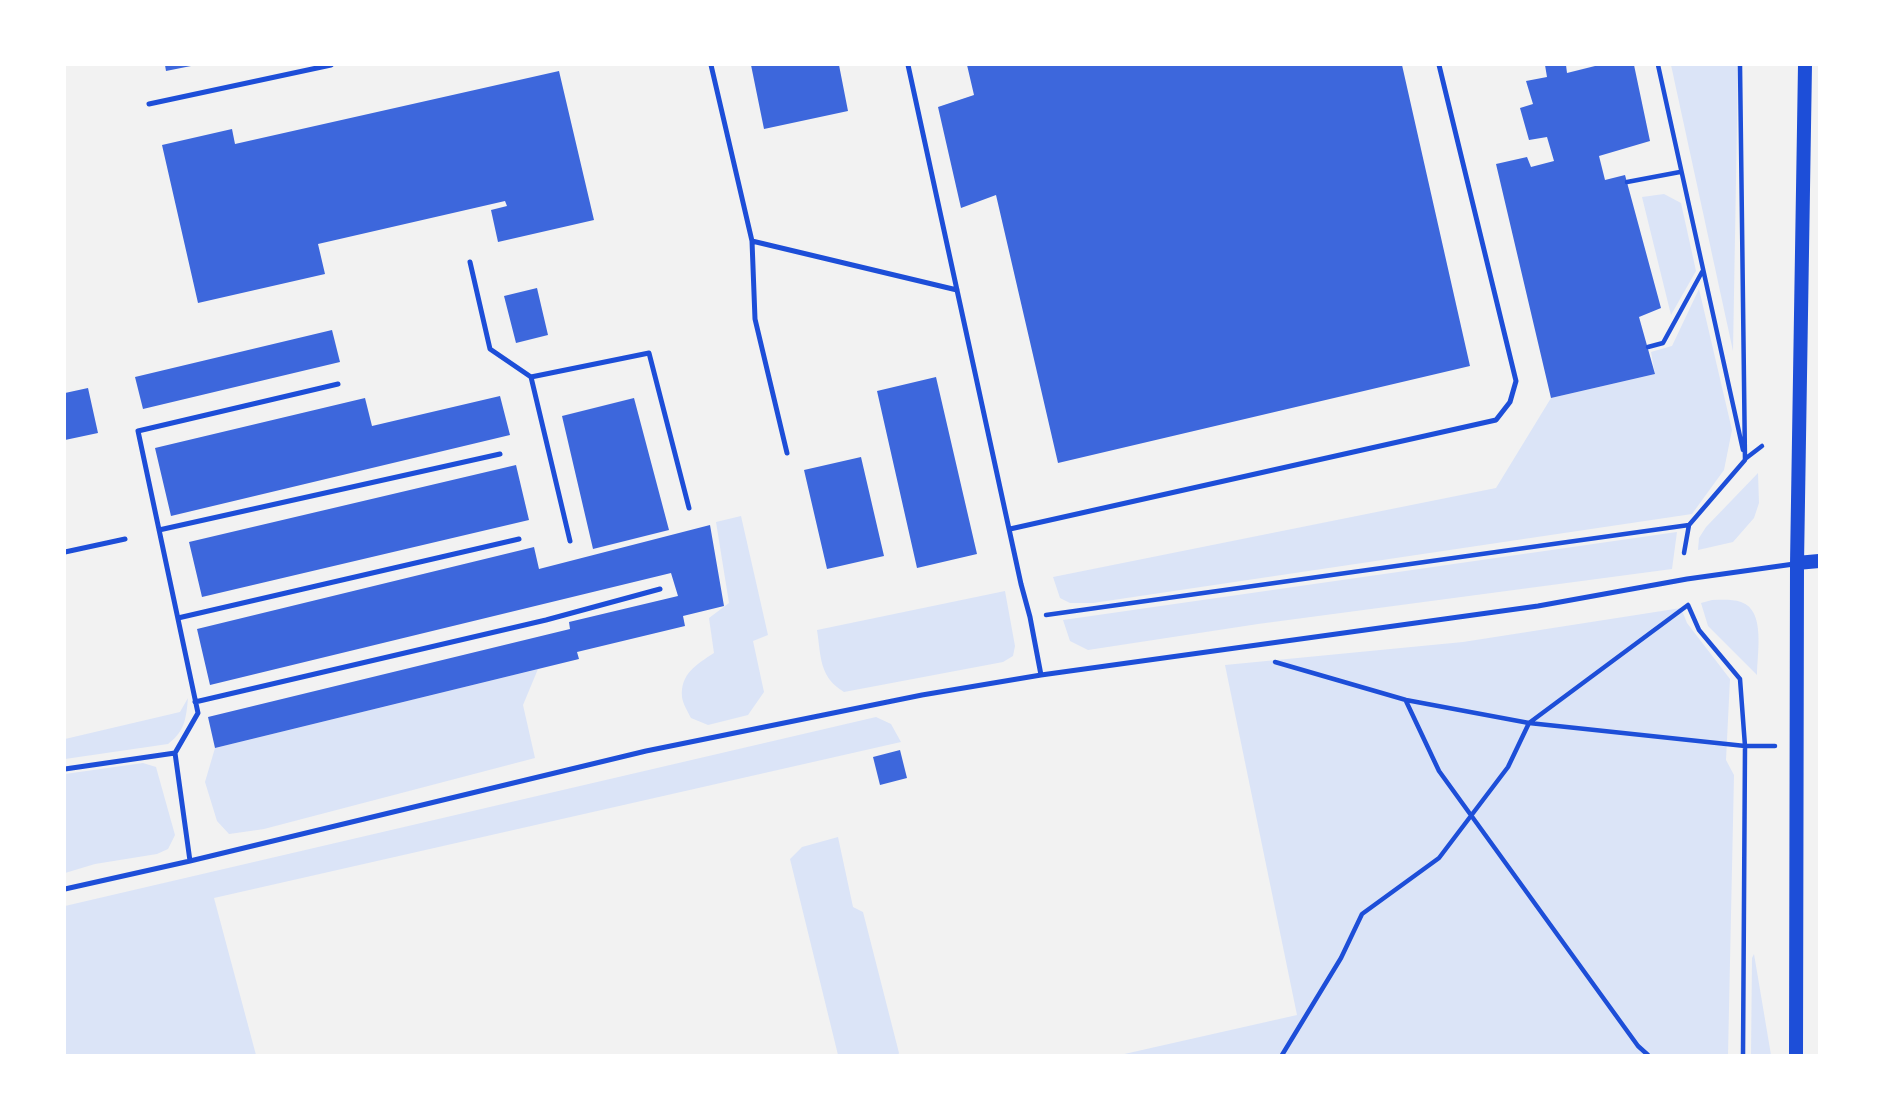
<!DOCTYPE html>
<html>
<head>
<meta charset="utf-8">
<style>
	body { margin:0 }
	#map { position:relative; width:1884px; height:1120px; overflow:hidden; background:#f2f2f2; font-family:Lato,sans-serif }
	canvas { display:block }
	.frame { position:absolute; inset:0; border:66px solid #fff; pointer-events:none }
</style>
</head>
<body>
<div id="map">
<canvas width="1884" height="1120"></canvas>
<div class="frame"></div>
</div>
<script>
const c = document.querySelector('canvas').getContext('2d');
c.lineJoin = 'round';
function fill(path, color) {
  c.fillStyle = color;
  c.fill(path, 'evenodd');
}
function stroke(path, color, width, dash) {
  c.strokeStyle = color;
  c.lineWidth = width;
  c.lineCap = dash ? 'butt' : 'round';
  c.setLineDash(dash || []);
  c.stroke(path);
}
const green = new Path2D(`
	M1671,65H1738L1733,351Z
	M1664,194L1681,203L1696,271L1671,315L1642,197Z
	M1699,289L1732,430L1724,470L1692,514L1093,603H1070L1060,598L1053,577L1496,488L1551,398L1655,374L1651,352L1672,346Z
	M1758,473L1759,503L1754,518L1733,542L1698,550L1699,538L1706,527Z
	M741,516L768,635L753,641L764,692L748,715L708,725L691,718C688,712 683,704 682,697C680,674 697,664 714,653L709,618L729,603L716,522Z
	M1677,532L1672,569L1258,624L1088,650L1070,641L1063,620Z
	M1005,591L1015,646L1013,656L1003,662L844,692C819,677 821,656 817,630Z
	M1712,600C1722,600 1732,599 1741,602C1766,610 1757,654 1757,675L1708,626L1701,603Z
	M1681,608L1687,623L1730,679L1726,760L1734,775L1728,1055H1120L1297,1015L1225,665L1463,642Z
	M538,669L523,705L535,758L264,829L229,834L217,821L205,782L215,748Z
	M188,698C186,719 185,731 168,744L65,759V739L180,712Z
	M876,717L891,724L901,742L214,898L256,1055H65V906Z
	M143,763L156,767L175,835L168,849L157,854L95,864L65,873V774Z
	M838,837L853,907L863,912L899,1053L898,1055H838L790,859L802,847Z
	M1754,954L1771,1055H1751L1752,958Z`);
const building = new Path2D(`
	M165,65H191V66L166,71Z
	M751,65H839L848,111L764,129Z
	M967,65H1402L1470,366L1058,463L996,195L961,208L938,107L974,95Z
	M1545,65H1566L1567,73L1599,65H1634L1650,141L1599,156L1605,180L1625,175L1661,308L1639,317L1655,374L1551,398L1496,164L1527,157L1531,167L1554,161L1547,137L1529,140L1520,108L1533,104L1526,81L1547,77Z
	M559,71L594,220L498,242L491,210L507,206L505,201L318,244L325,274L198,303L162,145L232,129L235,144Z
	M537,288L548,335L516,343L504,296Z
	M332,330L340,362L143,409L135,377Z
	M936,377L977,554L917,568L877,391Z
	M88,388L98,433L65,440V393Z
	M500,396L510,435L171,516L155,448L365,398L372,426Z
	M634,398L669,530L593,549L562,416Z
	M861,457L884,556L827,569L804,470Z
	M516,465L529,520L202,597L189,542Z
	M710,525L724,606L683,616L685,626L577,652L579,659L215,748L208,717L570,629L569,622L678,596L671,573L210,685L197,629L534,547L539,569Z
	M900,750L907,778L880,785L873,757Z`);
const path = new Path2D(`
	M1658,65L1743,450
	M1627,182L1680,172
	M1648,347L1663,343L1702,272
	M1745,459L1762,446
	M1684,553L1689,525L1745,460L1740,65
	M1046,615L1689,525
	M1275,662L1406,700L1529,723L1745,746H1775
	M1406,701L1439,771L1638,1046L1648,1055
	M1282,1055L1341,958L1362,914L1439,858L1508,767L1529,723L1688,605L1699,630L1740,679L1745,746L1743,1055`);
const service = new Path2D(`
	M711,65L752,241L957,290
	M908,65L1021,584L1030,617L1041,675
	M149,104L331,65
	M752,241L755,319L787,453
	M470,262L490,349L531,377L649,353L689,508
	M531,377L570,541
	M1010,529L1496,420L1510,402L1516,381L1439,65
	M159,530L500,454
	M65,552L125,539
	M178,618L519,539
	M195,702L546,620L660,589
	M175,753L198,713L138,431L338,384
	M65,769L175,753L190,861
	M65,889L190,861L646,751L922,695L1041,675L1538,606L1687,579L1794,564`);
const secondary = new Path2D(`
	M1797,563L1819,561
	M1796,1055L1797,563L1805,65`);
fill(green, '#dbe4f7');
fill(building, '#3d67dc');
stroke(path, '#1d4ed8', 4.5);
stroke(service, '#1d4ed8', 5);
stroke(secondary, '#1d4ed8', 14);
</script>
</body>
</html>
